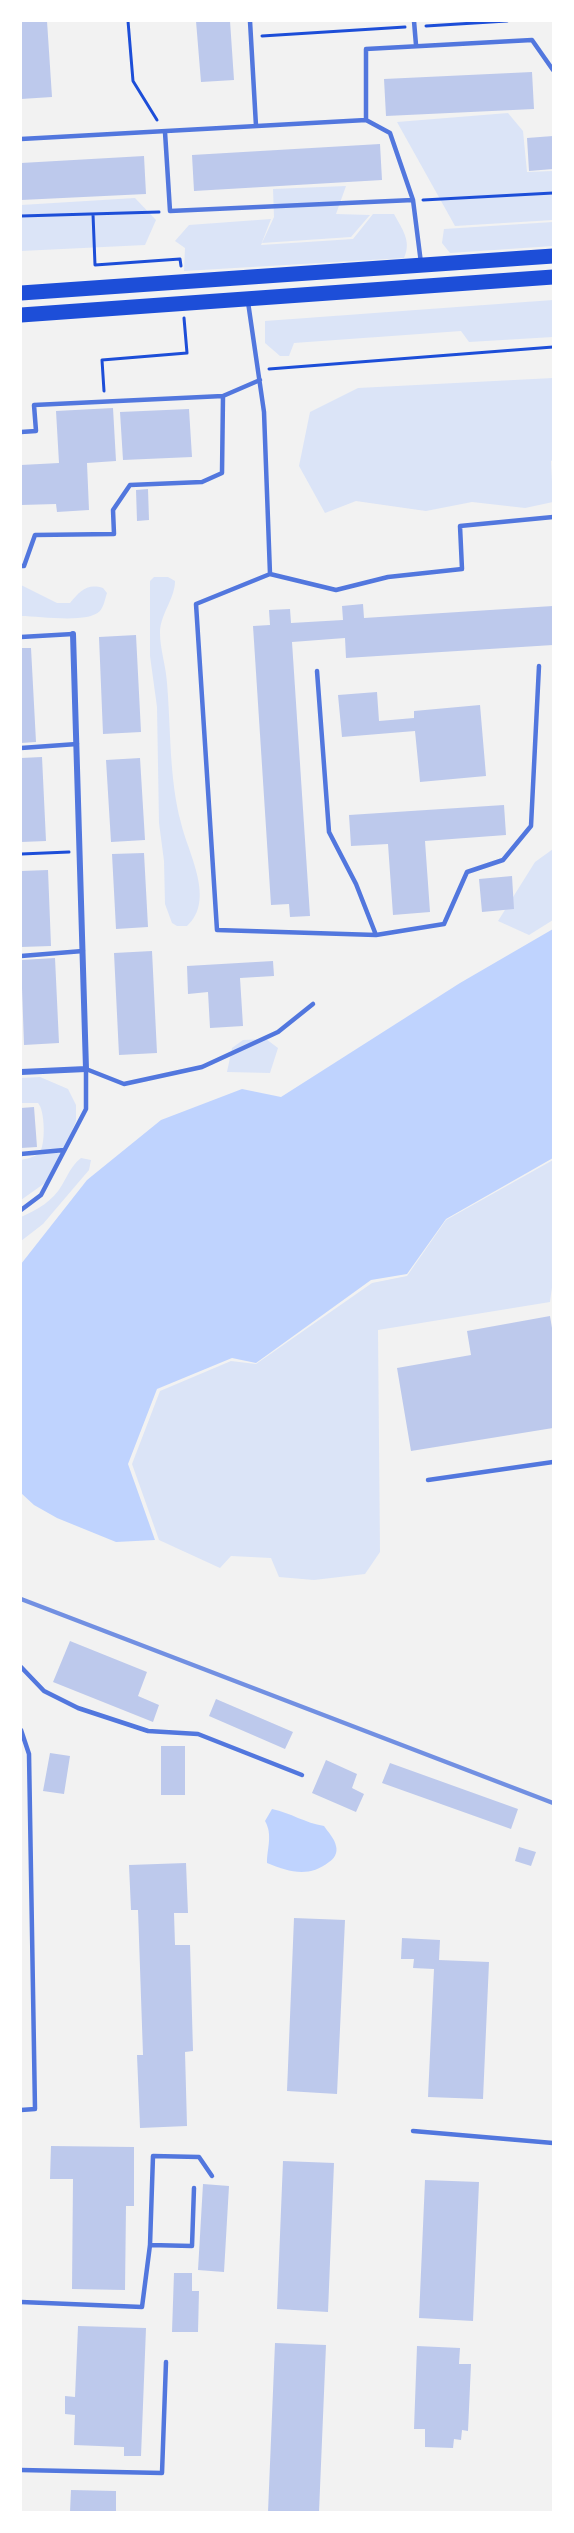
<!DOCTYPE html>
<html>
<head>
<meta charset="utf-8">
<style>
	body { margin:0 }
	#map { position:relative; width:574px; height:2533px; overflow:hidden; background:#f2f2f2; font-family:Roboto,sans-serif }
	canvas { display:block }
	.frame { position:absolute; inset:0; border:22px solid #fff; pointer-events:none }
</style>
</head>
<body>
<div id="map">
<canvas width="574" height="2533"></canvas>
<div class="frame"></div>
</div>
<script>
const c = document.querySelector('canvas').getContext('2d');
c.lineJoin = 'round';
function fill(path, color) {
  c.fillStyle = color;
  c.fill(path, 'evenodd');
}
function stroke(path, color, width, dash) {
  c.strokeStyle = color;
  c.lineWidth = width;
  c.lineCap = dash ? 'butt' : 'round';
  c.setLineDash(dash || []);
  c.stroke(path);
}
const green = new Path2D(`
	M508,113L523,131L527,172L553,171V220L455,226L397,122Z
	M346,186L336,214L370,215L351,237L262,243L274,217L273,189Z
	M135,198L156,220L145,245L21,251V205Z
	M373,214H394C402,229 412,241 404,258L184,271L185,248L175,241L189,225L271,219L261,245L353,239Z
	M553,222V246L450,253L442,243L444,229Z
	M553,300V337L469,342L461,331L294,343L289,356H280L265,343V321Z
	M553,378V460L551,461L553,502L525,508L472,502L426,511L356,501L325,513L299,466L310,412L358,388Z
	M154,577H168L175,581C175,599 160,614 160,633C160,649 166,666 167,683C171,729 169,778 181,823C188,853 216,900 187,926H177L172,923L165,904L164,861L159,823L157,707L150,656V581Z
	M21,585L57,603H70C80,591 87,583 103,588L107,593C105,599 104,606 100,611C87,624 40,616 21,616Z
	M553,849V920L529,935L498,921L535,862Z
	M266,1039L278,1048L270,1073L227,1072L232,1048L243,1040Z
	M40,1077L68,1089L76,1105V1121L52,1178L21,1200V1160C26,1159 35,1157 39,1153C46,1146 45,1110 38,1103H21V1078Z
	M81,1158L91,1160L89,1170L43,1224L21,1241V1217C37,1210 53,1201 62,1185C68,1175 71,1166 81,1158Z
	M553,1160V1280L550,1302L378,1330L380,1552L365,1574L314,1580L279,1577L271,1558L231,1556L220,1568L159,1540L132,1464L160,1391L231,1361L256,1364L372,1283L407,1276L446,1220Z`);
const water = new Path2D(`
	M553,929V1158L446,1219L407,1274L371,1280L256,1363L232,1358L157,1389L128,1464L155,1540L116,1542L57,1518L34,1505L21,1493V1264L87,1180L161,1120L242,1089L281,1097L460,983Z
	M272,1809C291,1813 305,1823 324,1826C328,1832 335,1839 336,1846C338,1853 334,1859 329,1862C309,1878 289,1872 267,1863C267,1848 273,1835 265,1821Z`);
const building = new Path2D(`
	M21,21H47L52,97L21,99Z
	M196,21H230L234,80L201,82Z
	M532,72L534,109L386,116L384,79Z
	M553,136V169L529,171L527,138Z
	M380,144L382,180L194,191L192,155Z
	M144,156L146,194L21,200V163Z
	M113,408L116,461L87,463L89,510L57,512L56,504L21,505V465L59,463L56,411Z
	M189,409L192,457L123,460L120,412Z
	M148,489L149,520L137,521L136,490Z
	M363,604L364,618L553,606V645L346,658L345,638L292,642L310,916L290,917L289,904L271,905L253,626L270,625L269,610L290,609L291,623L343,620L342,606Z
	M136,635L141,732L103,734L99,637Z
	M21,648H31L36,742L21,743Z
	M377,692L379,721L414,718V711L480,705L486,776L420,782L415,731L342,737L338,695Z
	M42,757L46,841L21,842V758Z
	M140,758L145,840L111,842L106,760Z
	M504,805L506,835L425,841L430,912L393,915L388,844L351,846L349,815Z
	M144,853L148,927L116,929L112,854Z
	M48,870L51,946L21,947V871Z
	M512,876L514,909L482,912L479,879Z
	M152,951L157,1053L119,1055L114,953Z
	M55,958L59,1043L24,1045L21,960Z
	M273,961L274,976L240,978L243,1026L210,1028L208,992L188,994L187,966Z
	M34,1107L37,1147L21,1148V1108Z
	M550,1316L553,1334V1428L411,1451L397,1368L471,1355L467,1331Z
	M70,1641L147,1672L138,1696L159,1705L153,1722L53,1682Z
	M216,1699L293,1732L285,1749L209,1716Z
	M161,1746H185V1795H161Z
	M50,1753L70,1756L64,1794L43,1791Z
	M326,1760L357,1774L352,1788L364,1794L356,1812L312,1793Z
	M390,1763L518,1809L511,1829L382,1783Z
	M519,1847L536,1852L531,1866L515,1861Z
	M186,1863L188,1913H174L175,1945H190L193,2051L185,2052L187,2126L140,2128L137,2055H143L138,1910H131L129,1865Z
	M294,1918L345,1920L337,2094L287,2091Z
	M402,1938L440,1940L439,1960L489,1962L483,2099L428,2097L434,1969L413,1968L414,1959H401Z
	M51,2146L134,2147V2206H126L125,2290L72,2289L73,2179H50Z
	M283,2161L334,2163L328,2312L277,2309Z
	M425,2180L479,2182L473,2321L419,2318Z
	M203,2184L229,2186L224,2272L198,2270Z
	M174,2273H192V2291H199L198,2332H172Z
	M78,2326L146,2328L141,2456H124V2447L74,2445L75,2415L65,2414V2396L75,2397Z
	M275,2343L326,2345L319,2512H268Z
	M417,2346L460,2348L459,2364H471L468,2431L462,2430L461,2440L454,2439L453,2448L425,2447V2429H414Z
	M71,2490L116,2491V2512H70Z`);
const path = new Path2D(`
	M128,21L133,81L157,120
	M426,26L507,21
	M262,36L405,27
	M423,200L553,193
	M93,214L95,265L180,259L181,266
	M21,216L159,212
	M269,369L553,347
	M104,391L102,360L187,353L184,318
	M21,854L69,852`);
const service = new Path2D(`
	M250,21L256,126
	M414,21L416,45
	M366,120V49L532,40L553,70
	M165,132L170,211L413,200
	M21,139L366,120L390,133L413,200L421,263
	M248,302L264,412L270,574L196,604L217,930L376,935L356,884L329,832L317,671
	M21,432L36,431L34,405L223,396L260,380
	M21,566H24L35,535L114,534L113,510L130,485L202,482L222,473L223,396
	M270,574L336,590L388,577L462,569L460,526L553,517
	M21,637L73,634
	M21,748L77,744
	M376,935L444,924L467,872L503,860L531,826L539,666
	M21,956L83,951
	M21,1154L64,1150
	M21,1210L41,1195L86,1109V1069L124,1084L202,1067L278,1032L313,1004
	M428,1480L553,1462
	M21,1667L44,1691L78,1708L148,1731L198,1734L302,1775
	M21,1730L29,1754L35,2109L21,2110
	M413,2131L553,2143
	M150,2245L192,2246L194,2188
	M21,2302L142,2307L150,2245L153,2156L199,2157L212,2176
	M21,2470L162,2473L166,2362`);
const minor = new Path2D(`
	M21,1072L86,1069L73,634`);
const primary = new Path2D(`
	M21,293L553,256
	M21,315L553,277`);
const rail = new Path2D(`
	M21,1599L553,1803`);
fill(green, '#dbe4f7');
fill(water, '#bfd3fe');
fill(building, '#bdc9ec');
stroke(path, '#1d4ed8', 3);
stroke(service, '#5277de', 4.5);
stroke(minor, '#5277de', 6);
stroke(primary, '#1d4ed8', 15);
stroke(rail, '#7290e2', 4.5);
</script>
</body>
</html>
